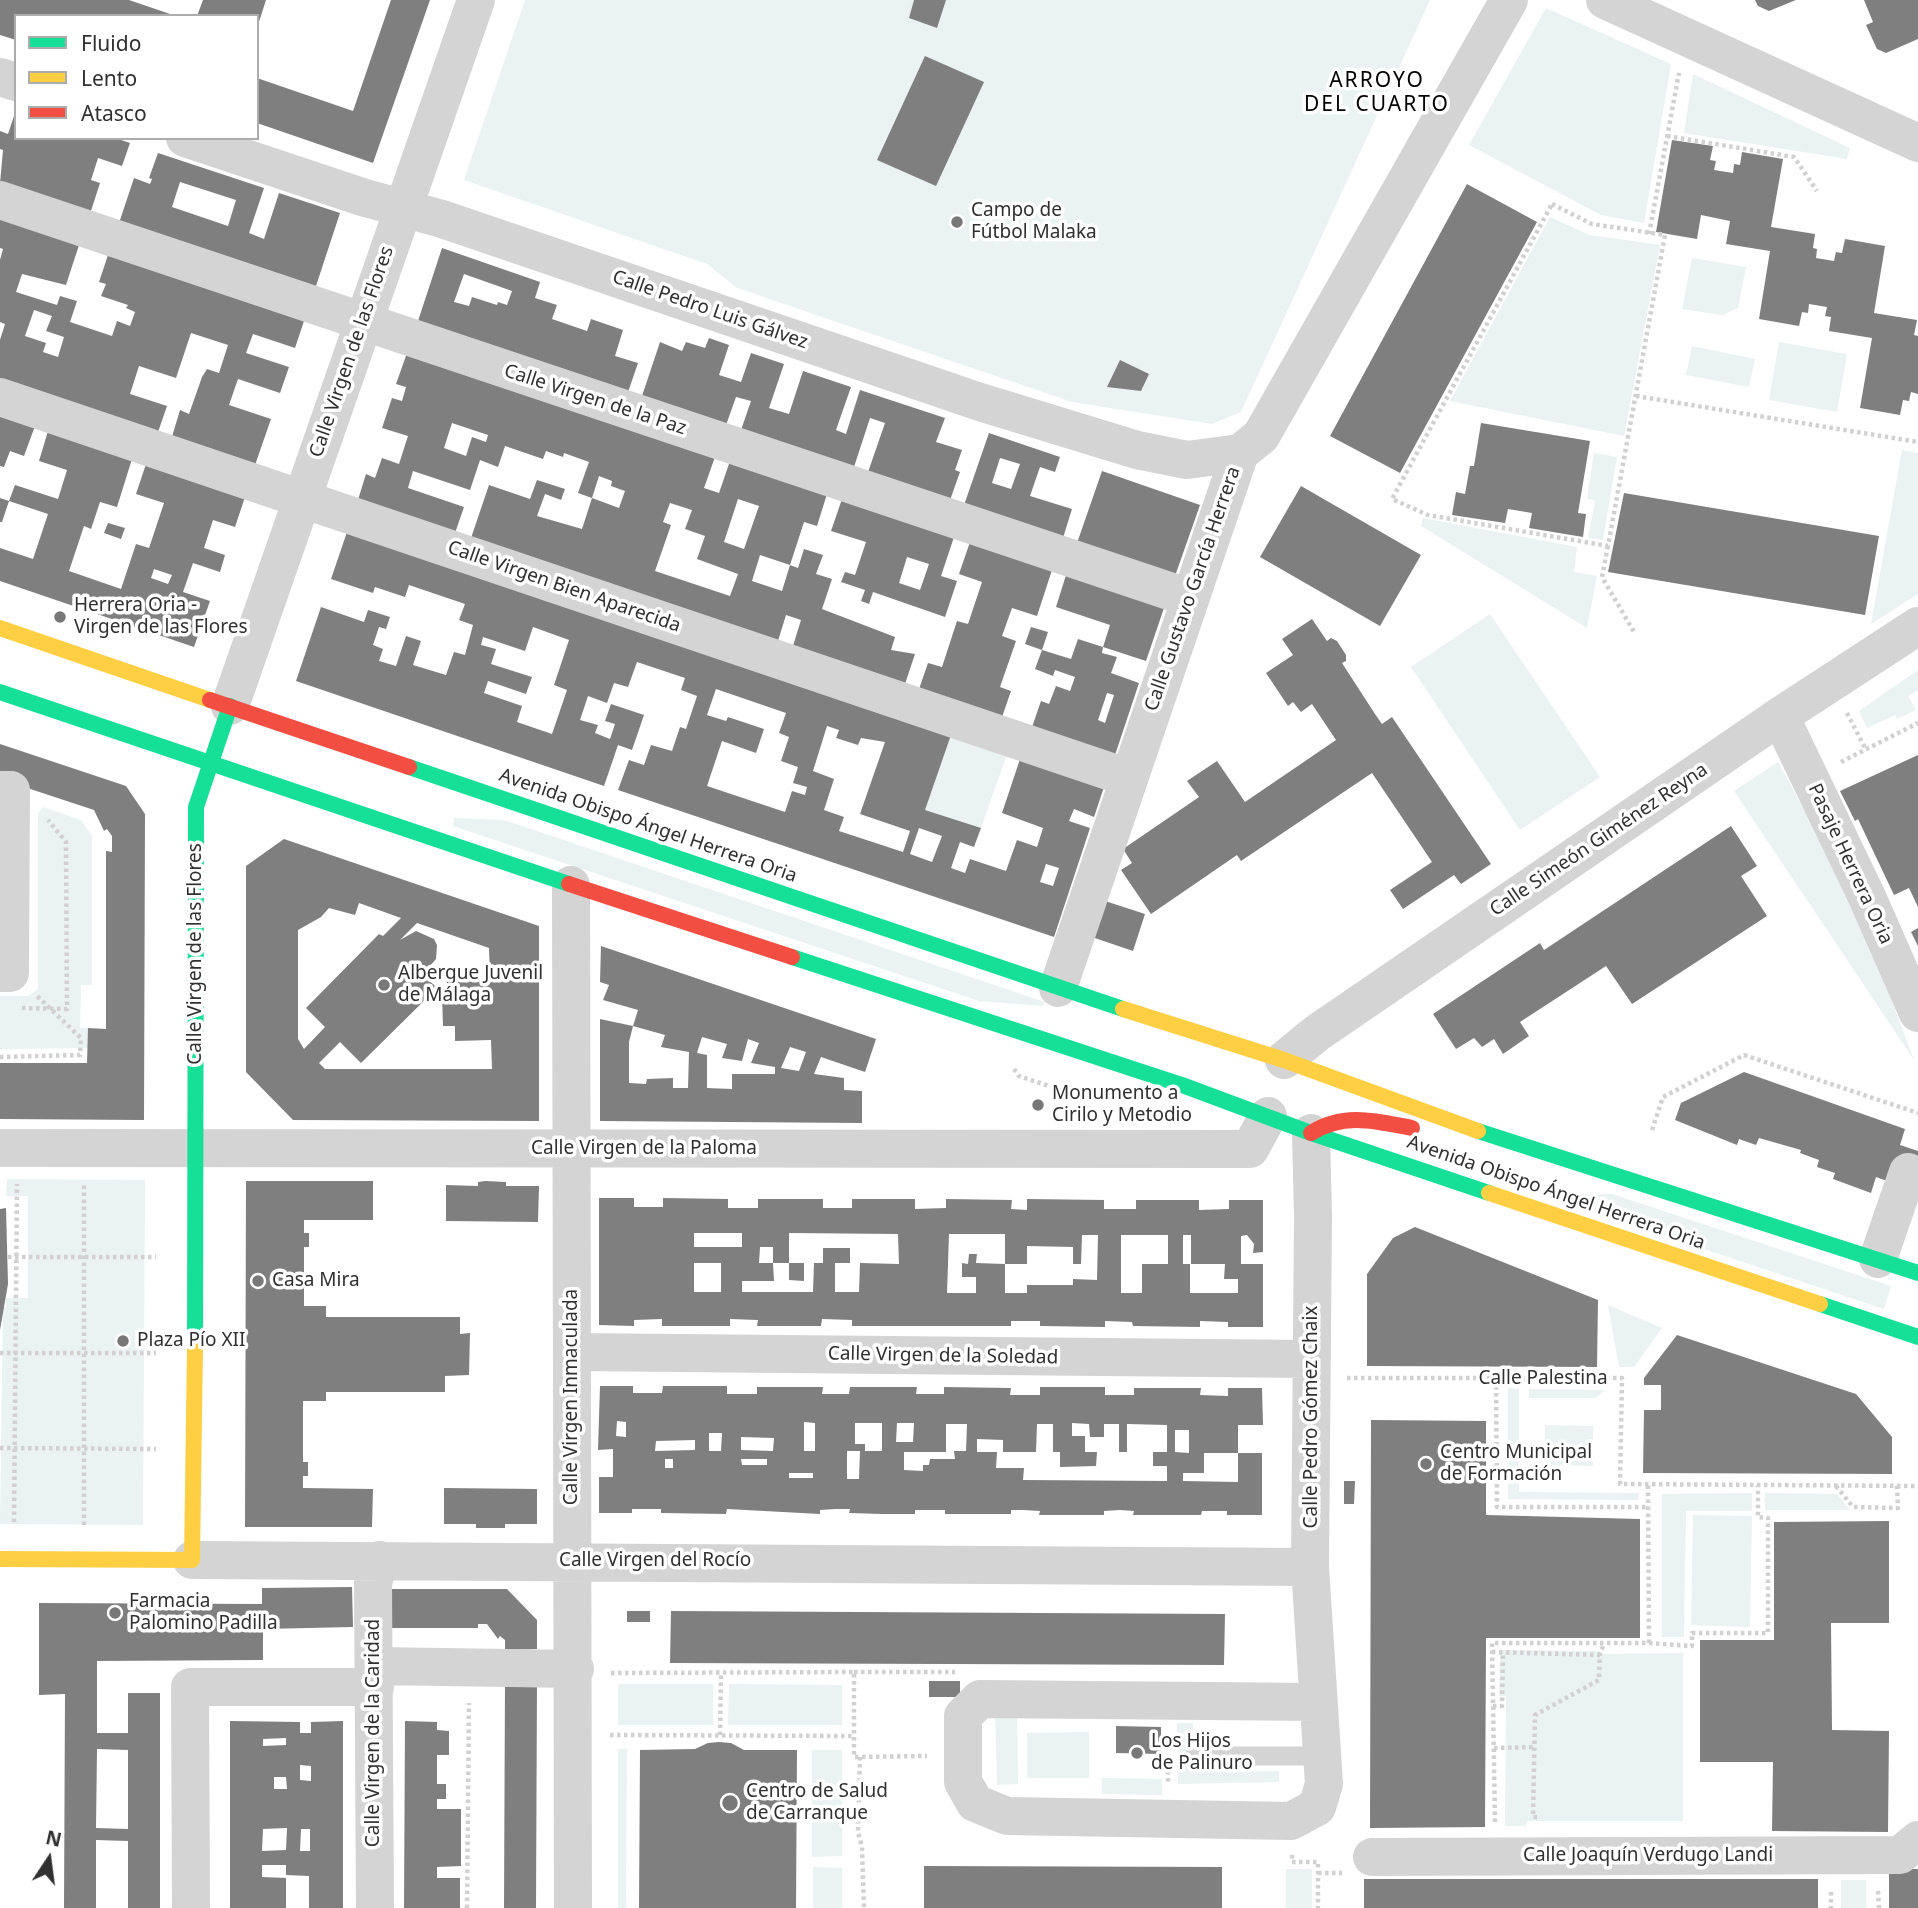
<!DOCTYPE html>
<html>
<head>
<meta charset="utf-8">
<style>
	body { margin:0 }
	#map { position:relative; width:1918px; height:1908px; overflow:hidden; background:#fff; font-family:"Noto Sans",sans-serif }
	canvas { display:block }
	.legend { position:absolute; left:14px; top:14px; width:245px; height:126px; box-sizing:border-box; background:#fff; border:2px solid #acacac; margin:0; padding:9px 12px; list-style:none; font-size:21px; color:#303030 }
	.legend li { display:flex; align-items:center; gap:14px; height:35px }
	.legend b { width:35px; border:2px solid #acacac }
	.north { position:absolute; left:14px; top:1824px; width:70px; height:70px; -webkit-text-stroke:5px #fff; paint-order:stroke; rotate:13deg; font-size:19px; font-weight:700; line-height:28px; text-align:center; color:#303030 }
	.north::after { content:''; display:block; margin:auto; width:24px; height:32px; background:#303030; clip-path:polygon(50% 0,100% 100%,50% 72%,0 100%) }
</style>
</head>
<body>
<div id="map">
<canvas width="1918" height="1908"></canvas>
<ul class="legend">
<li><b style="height:9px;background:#16e098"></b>Fluido</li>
<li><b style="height:9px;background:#ffcf43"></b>Lento</li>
<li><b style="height:9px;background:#f24e42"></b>Atasco</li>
</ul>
<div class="north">N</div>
</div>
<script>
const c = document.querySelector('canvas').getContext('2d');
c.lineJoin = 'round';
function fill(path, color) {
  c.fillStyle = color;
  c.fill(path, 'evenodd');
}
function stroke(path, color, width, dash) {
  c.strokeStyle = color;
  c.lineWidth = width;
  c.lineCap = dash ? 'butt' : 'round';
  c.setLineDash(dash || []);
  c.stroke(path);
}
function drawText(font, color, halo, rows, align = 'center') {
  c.font = font + ' "Noto Sans",sans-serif';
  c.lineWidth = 7;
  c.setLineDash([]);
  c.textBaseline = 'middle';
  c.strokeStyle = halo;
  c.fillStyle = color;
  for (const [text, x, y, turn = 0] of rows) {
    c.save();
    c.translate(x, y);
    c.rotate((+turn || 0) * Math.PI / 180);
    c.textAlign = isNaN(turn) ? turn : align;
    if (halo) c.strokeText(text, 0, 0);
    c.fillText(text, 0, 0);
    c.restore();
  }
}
const green = new Path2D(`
	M525,0H1430L1241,412L1212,424L1072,402L737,288L707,264L464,180Z
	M1546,8L1671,64L1644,223L1601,215L1469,145Z
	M1693,74L1850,148L1847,159L1684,133Z
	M1550,217L1590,235L1660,245L1624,436L1450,401Z
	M1692,258L1746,267L1738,308L1723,315L1682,309Z
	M1779,342L1847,354L1837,412L1769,400Z
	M1692,346L1755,359L1749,387L1686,375Z
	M1902,450L1918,453V594L1871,624Z
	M1594,453L1617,457L1603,540L1588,538L1595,501L1587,498Z
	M1423,518L1577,547L1574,572L1597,576L1587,628L1421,526Z
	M1490,614L1600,777L1520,830L1411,667Z
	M1918,670V690L1908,696L1916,710L1897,719L1895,715L1867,728L1859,711Z
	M951,735L1007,754L981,828L925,810Z
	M1778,762L1855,903L1914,1060L1734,791Z
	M43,807L81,820L92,836V985H81L80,1028H88V1048L0,1049V996H28L38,989V813Z
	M454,818L504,820L1045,1002L1043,1006L979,1001L453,826Z
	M7,1179L145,1180L143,1525L0,1524L3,1307H6V1298H28V1196H6Z
	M1569,1194H1612L1891,1286L1884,1309L1569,1204Z
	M1608,1305L1662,1328L1634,1367H1619Z
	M1508,1388L1519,1389V1492L1639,1493L1638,1500L1508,1499Z
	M1529,1389L1605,1390L1596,1398H1529Z
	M1545,1425L1593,1426V1466L1545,1465Z
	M1752,1493V1511H1686L1684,1637H1662V1494Z
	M1765,1493L1837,1494L1850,1510H1765Z
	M1693,1515L1752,1516L1750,1627L1691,1625Z
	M1500,1650L1596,1651L1604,1654L1683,1653V1821H1527L1526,1826H1505L1506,1696H1499Z
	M618,1684H713V1725H618Z
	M729,1684L842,1685V1725H728Z
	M995,1714H1017L1018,1784L997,1785Z
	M1177,1723H1193L1195,1772L1279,1771V1782L1178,1784Z
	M1089,1732V1778H1027V1733Z
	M618,1749H627L626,1908H618Z
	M812,1750H842V1856L812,1857Z
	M1102,1778L1162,1779V1795L1102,1794Z
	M813,1867L842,1868V1908H813Z
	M1286,1869H1312V1908H1286Z
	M1841,1880H1866V1908H1841Z`);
const building = new Path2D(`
	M0,0H129L173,15L16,16V40L0,35Z
	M203,0H266L258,25L257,16H197Z
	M391,0H430L373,163L257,123V78L353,111Z
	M914,0H946L937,28L909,18Z
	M1755,0H1796L1769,11L1758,6Z
	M1864,0H1918V39L1886,53L1877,49L1866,25L1873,22Z
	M925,56L984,82L936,186L877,160Z
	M15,113L16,138H115L130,143L122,166L98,158L91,180L100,183L90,214L0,183L3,150L0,149V131L8,134Z
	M1672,140L1713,146L1710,160L1716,161L1714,170L1733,173L1734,164L1740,165L1742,152L1783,159L1771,227L1815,234L1813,248L1817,249L1816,258L1834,261L1836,252L1842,253L1845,239L1885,246L1874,313L1917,320L1914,335L1918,336V394L1911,392L1909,401L1903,400L1900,415L1860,408L1872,338L1829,331L1831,317L1825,316L1827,307L1809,304L1808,313L1802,312L1799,326L1759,319L1770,251L1726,244L1730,221L1701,215L1697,239L1656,232Z
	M158,153L264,188L249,233L264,239L279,193L340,213L315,289L119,223L134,178L150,184L152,179L149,178ZM180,182L236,200L228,226L172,207Z
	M1467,184L1537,222L1400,473L1330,436Z
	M0,216L80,242L66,285L22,274L16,292L57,305L60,296L77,301L70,322L112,336L117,321L130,326L135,312L126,308L128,305L101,296L106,284L99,282L109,252L305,318L295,348L253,334L246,353L289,367L280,393L238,379L229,405L271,419L254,468L171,440L180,410L189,414L202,377L207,369L219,373L228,345L191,333L176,378L139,366L130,394L167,406L157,435L0,382V340L5,324L0,322V260L3,249L0,248ZM34,310L52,316L46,331L64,337L58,357L43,352L46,343L25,336Z
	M442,248L540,282L535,298L557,305L552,319L587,331L591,319L623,330L615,356L638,363L627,395L417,324ZM464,274L512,291L507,305L498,302L497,305L472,297L469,306L454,302Z
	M709,338L729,345L719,375L741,382L751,353L784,364L769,408L789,414L803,371L851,387L836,430L846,434L860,390L945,418L936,442L962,450L955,470L960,472L949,503L867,475L885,423L870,418L853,470L740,433L751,401L736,397L725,428L641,399L660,342L682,351L686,342L705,348Z
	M407,353L715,457L704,488L719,493L730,461L827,494L817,526L804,522L790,565L760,555L752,581L782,591L790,565L798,568L804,549L823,555L816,574L832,579L822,609L895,637L891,650L915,654L904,687L792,649L801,620L786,615L777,644L470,541L489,485L530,499L537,480L565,489L561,500L545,494L537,516L582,529L592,498L578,493L589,462L564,453L563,457L546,451L543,459L505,446L498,467L480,460L470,490L413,471L408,488L464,507L454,536L357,503L366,474L375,478L382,458L399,464L408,436L382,428L392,398L402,401L406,387L396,384ZM452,423L488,435L486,442L472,437L466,456L444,448ZM599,476L612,481L611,486L625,491L619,508L592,498ZM738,499L759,506L744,549L724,542ZM670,503L692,510L685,529L705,536L697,559L738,574L730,596L655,571L671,525L663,522Z
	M1120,360L1149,374L1141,391L1107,387Z
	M0,414L35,426L24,456L10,451L4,467L0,466Z
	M1481,423L1590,441L1578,513L1586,514L1583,537L1529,528L1532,513L1508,509L1505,523L1452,515L1456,492L1465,494L1470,466H1474Z
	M48,431L132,459L117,507L100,502L91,529L84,526L69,571L121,589L136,544L149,548L164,503L136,494L146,464L245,497L235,527L213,520L204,548L225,555L220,572L193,563L183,592L210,601L194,647L0,581V548L33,559L48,514L9,501L2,522H0V498L9,501L15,485L58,499L67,470L39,461ZM154,569L172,575L168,584L151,578Z
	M989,433L1060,457L1055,472L1040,467L1030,496L1072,509L1062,541L963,508ZM1000,458L1020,464L1011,489L992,483Z
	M1102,471L1200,505L1174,579L1076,546Z
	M1301,486L1421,555L1380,626L1260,557Z
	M1624,493L1879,536L1865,615L1608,572Z
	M842,499L954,537L941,576L957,581L945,617L873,592L869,604L861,601L865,590L841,582L845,572L855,575L866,542L831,531ZM907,557L929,564L920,590L899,583Z
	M108,523L125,528L121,539L104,533Z
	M347,532L951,735L925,810L981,828L974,847L960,842L951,868L965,873L970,859L1006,871L1017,840L1037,847L1043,828L1002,813L1020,759L1104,787L1094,817L1074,809L1069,821L1090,828L1054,937L618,790L629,760L644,765L651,745L672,751L680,727L686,729L697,696L681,690L685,678L637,662L628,687L614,683L607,703L588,696L580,720L598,725L595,733L610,739L615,724L605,721L611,704L644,715L632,750L618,745L604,786L296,681L321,607L364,622L368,610L390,617L386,629L379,627L373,645L383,649L379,661L396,666L406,636L421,641L413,665L446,675L454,652L465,655L473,625L459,620L465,604L409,585L405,597L375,587L373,593L331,579ZM533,627L569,640L554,685L567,690L552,734L517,722L522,706L484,693L488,681L526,694L532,677L491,664L496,649L481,645L483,637L525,651ZM716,689L786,713L779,733L789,737L781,761L798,767L793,783L807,787L805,795L792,791L785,812L707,786L722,741L756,753L764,729L728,717L726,721L707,715ZM827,726L839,730L836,738L858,745L861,738L885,742L860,814L910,831L903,852L839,831L844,817L824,810L834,779L813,771ZM919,828L942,836L932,862L910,854ZM1046,864L1059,868L1053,886L1040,882Z
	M970,542L1052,570L1037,616L1012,608L1002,636L1016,641L1000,687L1011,691L1001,720L918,692L928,663L942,667L957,621L968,624L982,582L959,574Z
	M1066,575L1164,608L1146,661L1103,647L1110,625L1056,607Z
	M1312,619L1327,641L1331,638L1337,641L1346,655V661L1342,663L1375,714L1382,724L1392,717L1491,864L1461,884L1454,875L1403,909L1390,890L1432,862L1372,773L1241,861L1237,855L1151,914L1121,870L1132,863L1123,849L1199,797L1187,781L1217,761L1245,802L1336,740L1312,704L1301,712L1293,702L1288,706L1266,673L1293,655L1282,639Z
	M1031,627L1048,632L1042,650L1071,659L1078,639L1103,647L1102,653L1117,657L1111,673L1139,683L1114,758L1031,730L1041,701L1049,704L1056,686L1070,691L1075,677L1055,670L1053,676L1035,669L1042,650L1025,644ZM1107,693L1114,695L1105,723L1098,720Z
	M0,744L126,786L145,814L144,1120L0,1119V1063H87L88,1028L106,1029V851L112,852V836L107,829L104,831L94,810L0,779Z
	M1918,755V907L1909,888L1894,895L1858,819L1855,821L1840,791Z
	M1731,826L1757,866L1741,876L1767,916L1632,1004L1606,966L1520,1022L1529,1036L1503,1054L1494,1039L1482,1047L1474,1038L1456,1049L1433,1014L1540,943L1544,950Z
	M284,839L539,926V1121L293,1120L246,1072V866ZM359,903L401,918L383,936L379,934L306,1008L325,1027L304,1049L298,1039V930L321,917L329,908L355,915ZM417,923L489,948L490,979H455V993L442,994L443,1026H455V1041L491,1040L492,1069H325L319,1063L340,1042L361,1063L437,988L423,974L436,959L437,945L434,939L416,931L400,940Z
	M1099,899L1145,914L1133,951L1086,935Z
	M1918,928V946L1911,932Z
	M601,946L876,1039L865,1072L821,1057L814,1074L844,1078V1090L862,1091V1123L600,1121V1019L633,1026L629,1042V1083L646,1084L647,1079L673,1078V1088H688L689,1052L661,1047L665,1035L633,1026L638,1010L603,1000L609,985L600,982ZM702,1037L727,1044L722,1058L742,1061L748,1039L759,1043L751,1063L775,1067V1074H732V1089L707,1088V1055L697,1053ZM790,1047L806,1052L799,1071L781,1068Z
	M1744,1072L1905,1129L1900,1145L1918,1151V1175L1887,1181L1876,1177L1871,1193L1833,1179L1835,1173L1817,1167L1819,1160L1800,1153L1801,1150L1759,1138L1756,1145L1739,1139L1737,1145L1675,1120L1681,1103Z
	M246,1181H373V1220H304V1233H309V1247H304V1306H326V1317H460V1334L470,1333L469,1375L445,1376V1392H326V1401H303V1462H308V1476H303V1488L373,1489L372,1527H245Z
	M485,1181L506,1182V1186H539L538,1222L446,1221V1185L478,1186V1182Z
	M599,1198H634V1207H663V1198L728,1199V1208H758V1199H823V1208H852V1199H915V1209L946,1208V1199L1012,1200L1011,1209L1027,1210V1199L1104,1200V1209H1136V1200H1199V1210L1229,1209V1200H1263V1252L1253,1253L1254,1244L1247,1235L1241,1236V1264H1263V1327H1228V1322L1200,1321V1327L1133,1326L1132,1322L1105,1321V1327L1040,1326V1321H1011V1326H852V1320L822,1319L821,1326H757L758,1320L730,1319V1326H662V1319L634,1320V1326L599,1325ZM694,1233H742V1247H694ZM789,1233L898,1234L899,1264L860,1263L859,1292H835V1263H850V1248H823V1263H814L813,1292H742V1281H774L773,1263H789ZM949,1234H1005V1264H1027V1246L1073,1247V1264H1081L1082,1235H1098L1097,1280L1073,1279V1285H1027V1293H1005V1264L976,1263L977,1254H969L968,1264L962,1263V1277H976V1293H947ZM1121,1235H1168V1264H1142V1293H1121ZM1183,1235H1191V1264H1225L1224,1279H1238V1293H1190V1264H1183ZM760,1247H773V1263H759ZM694,1263H721V1292H694Z
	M6,1208L8,1284L0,1330V1209Z
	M1415,1227L1598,1300L1597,1367L1367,1366V1274L1393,1238Z
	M789,1263H804V1281L789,1280Z
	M1677,1335L1856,1394L1892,1437V1474L1643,1473L1644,1410H1661V1385H1644V1378Z
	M600,1386H633V1393H662L663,1386H727V1394H757V1387H823L822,1394H849L850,1387H917L916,1394H944V1387L1011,1388L1010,1395H1040V1387H1105V1395H1134V1388H1201L1200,1395L1228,1396V1388H1262L1263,1425H1238V1453H1262V1515H1227V1511H1202L1201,1515H1133L1134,1511L1120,1510L1104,1511V1515H1039L1040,1511L1023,1510H1011V1514H945V1510H915V1514H882L849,1513L850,1509H836L820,1510V1514L727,1509L726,1514L661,1513V1509H632V1513H599V1477H613V1449L598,1450ZM617,1421L626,1422V1437L616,1436ZM804,1422L815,1423V1451H804ZM855,1423H882V1451H865V1444H855ZM897,1423H914L913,1442H896ZM1072,1423L1089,1424L1090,1437H1104V1424H1119V1452H1127V1424L1167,1425V1452H1153V1466H1167V1481L1023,1480L1024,1468H996L997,1452H977V1439L1003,1440V1452H1036L1037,1424H1053V1452H1060V1467L1096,1466L1097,1452H1085V1436H1072ZM946,1424H967L966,1451H954L955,1459H930L929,1465H923V1471L904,1470V1452H946ZM1175,1430H1189V1453L1175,1452ZM709,1433H722L721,1451H709ZM741,1437L774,1438L773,1451L741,1450ZM695,1440V1450L655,1451L656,1441ZM847,1451H860L859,1479H847ZM1204,1453H1238V1482L1183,1481V1473H1204ZM665,1459H673V1468H665ZM741,1459H767V1465H742ZM789,1473H813V1478H789Z
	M1371,1420L1486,1421V1515L1640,1519V1638H1486L1485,1827L1370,1828Z
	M1344,1481H1355L1354,1504H1344Z
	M444,1488L537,1489V1524H505V1528H476V1524H444Z
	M1889,1521V1623H1831L1832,1730L1889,1731L1888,1832L1772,1831L1773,1762H1700V1640H1774V1522Z
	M352,1587L353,1627L263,1629V1660L97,1661V1733H128V1693H160V1908H128V1841L96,1840V1908H64L65,1694L39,1695V1603L262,1604V1588ZM97,1749L128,1750V1829L96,1828Z
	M390,1589H507L537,1620V1649L505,1650V1640L500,1636L498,1639L487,1624H478V1628H389Z
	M627,1611H650V1622H627Z
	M671,1611L1225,1614L1224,1665L670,1663Z
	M505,1679H537L536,1908H504Z
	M929,1681H960V1697H929Z
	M230,1721L300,1722V1733H311V1722L343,1721V1908H309V1876L286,1875V1865H262V1877L286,1878V1908H230ZM286,1738V1745L263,1746V1739ZM300,1765L311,1766V1781L300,1780ZM274,1777H286L287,1789H274ZM287,1828L286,1850L262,1851L263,1829ZM301,1829H310V1851H300Z
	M405,1721L437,1722V1730L449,1731V1755H437V1784H446V1799H437V1809H461V1866L437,1867V1878H460V1908H404Z
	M1116,1726L1161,1727V1754L1116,1753Z
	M719,1742L731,1743L744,1750H797L796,1908H639L640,1750L695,1749L708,1743Z
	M924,1866L1222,1867V1908H924Z
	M1889,1869H1918V1908H1889Z
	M1364,1879H1818V1908H1364Z`);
const path = new Path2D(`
	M1667,136L1794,157L1817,191
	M1552,204L1592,224L1665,235L1608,546L1428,515L1392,499Z
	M1649,234L1679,73
	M1636,396L1918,442
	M1608,546L1602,577L1634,632
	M1847,713L1866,750
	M1841,762L1918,723
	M22,1008L67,1009L66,842L48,820
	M0,1057L80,1055L81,1038L36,995
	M1014,1069L1019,1076L1076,1095L1086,1093
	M1652,1130L1663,1097L1744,1055L1918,1113
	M8,1257H156
	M0,1353H156
	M1347,1378H1622L1620,1484L1918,1486
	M1496,1379L1497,1507H1647
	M0,1448L156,1449
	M1836,1486L1853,1507L1898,1508L1897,1486
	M14,1522L17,1184
	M84,1525V1184
	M1649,1643L1692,1646V1633H1768V1518L1758,1517V1485
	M1492,1652L1600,1655
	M854,1672H955
	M611,1673L854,1672V1757L927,1756
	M1493,1706H1502L1503,1653
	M610,1735L853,1736
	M720,1735L721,1674
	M1494,1748L1534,1747
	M860,1757L858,1832L862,1847L864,1908
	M1168,1764V1783
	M1537,1817H1533L1535,1715L1599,1680L1600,1653L1604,1644
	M1495,1822L1492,1643H1649L1648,1484
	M1292,1855V1862H1318V1908
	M1318,1873H1342
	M1878,1891L1879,1908
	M1831,1892V1908
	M467,1908L469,1703`);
const lane = new Path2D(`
	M1194,1756H1324`);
const street = new Path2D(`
	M1605,0L1918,143
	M0,77L16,82
	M185,138L362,197L442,219L980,402L1137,450L1187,460L1240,453
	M0,200L1190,598
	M0,397L1129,778
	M230,706L476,0
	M1780,716L1867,897L1918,1013
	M0,790H11L10,973H0
	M571,885L573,1908
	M1058,988L1240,453L1261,436L1509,0
	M1284,1060L1317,1033L1780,716L1918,626
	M1311,1133L1313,1216L1310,1567L1324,1784L1317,1807L1291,1821L1007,1816L975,1803L963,1782V1716L980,1699L1318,1702
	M0,1148L1250,1149L1268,1116
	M1878,1259L1908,1172
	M573,1352L1312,1359
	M192,1560L1310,1567
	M376,1666L575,1669
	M1372,1857L1900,1855L1918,1840
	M191,1908L190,1687H375
	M375,1908L373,1583L380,1560`);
const fast = new Path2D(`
	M0,692L569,884
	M409,767L1123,1009
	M792,957L1182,1085L1311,1133L1489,1193
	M1478,1131L1918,1273
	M1820,1304L1918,1337
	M195,1348L196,807L230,706`);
const slow = new Path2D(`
	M0,628L210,700
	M1123,1009L1284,1060L1478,1131
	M1489,1193L1820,1304
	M0,1559L192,1560L195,1348`);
const jam = new Path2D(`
	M210,700L409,767
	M569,884L792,957
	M1311,1133C1344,1112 1376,1121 1412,1128`);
const markers = [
	[957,222,7,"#787878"],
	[60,617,7,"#787878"],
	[384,985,7,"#787878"],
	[1038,1105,7,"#787878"],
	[258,1281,7,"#787878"],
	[123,1341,7,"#787878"],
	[1426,1464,7,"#787878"],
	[115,1613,7,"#787878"],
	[1137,1753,7,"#787878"],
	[730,1803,9,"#787878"]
];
const poiNames = [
	["Campo de",971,211],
	["Fútbol Malaka",971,233],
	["Herrera Oria -",74,606],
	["Virgen de las Flores",74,628],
	["Albergue Juvenil",398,974],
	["de Málaga",398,996],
	["Monumento a",1052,1094],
	["Cirilo y Metodio",1052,1116],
	["Casa Mira",272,1281],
	["Plaza Pío XII",137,1341],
	["Centro Municipal",1440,1453],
	["de Formación",1440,1475],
	["Farmacia",129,1602],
	["Palomino Padilla",129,1624],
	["Los Hijos",1151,1742],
	["de Palinuro",1151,1764],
	["Centro de Salud",746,1792],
	["de Carranque",746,1814]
];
const streetNames = [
	["Calle Pedro Luis Gálvez",710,310,19],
	["Calle Virgen de las Flores",352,352,-71],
	["Calle Virgen de la Paz",595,400,18],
	["Calle Virgen Bien Aparecida",564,587,19],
	["Calle Gustavo García Herrera",1193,589,-71],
	["Avenida Obispo Ángel Herrera Oria",648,826,19],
	["Calle Simeón Giménez Reyna",1599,840,-34],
	["Pasaje Herrera Oria",1850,864,65],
	["Calle Virgen de las Flores",196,954,-90],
	["Calle Virgen de la Paloma",644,1149],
	["Avenida Obispo Ángel Herrera Oria",1556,1193,19],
	["Calle Virgen de la Soledad",943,1356,1],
	["Calle Palestina",1543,1379],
	["Calle Virgen Inmaculada",572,1397,-90],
	["Calle Pedro Gómez Chaix",1312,1417,-90],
	["Calle Virgen del Rocío",655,1561],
	["Calle Virgen de la Caridad",374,1733,-90],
	["Calle Joaquín Verdugo Landi",1648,1856]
];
const neighbourhoodNames = [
	["ARROYO",1377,81],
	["DEL CUARTO",1377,105]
];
fill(green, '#eaf2f2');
fill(building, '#7f7f7f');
stroke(path, '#d1d1d1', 4.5, [3.5, 3.5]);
stroke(lane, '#d4d4d4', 19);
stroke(street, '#d4d4d4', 38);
stroke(fast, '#16e098', 16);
stroke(slow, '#ffcf43', 16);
stroke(jam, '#f24e42', 16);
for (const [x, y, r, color] of markers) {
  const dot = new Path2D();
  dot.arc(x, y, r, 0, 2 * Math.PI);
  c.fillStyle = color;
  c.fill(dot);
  stroke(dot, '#fff', 2.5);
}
drawText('19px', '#303030', '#fff', poiNames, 'left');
drawText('19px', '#303030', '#fff', streetNames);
c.letterSpacing = '2px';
drawText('21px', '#000', '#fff', neighbourhoodNames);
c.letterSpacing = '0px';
</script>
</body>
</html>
